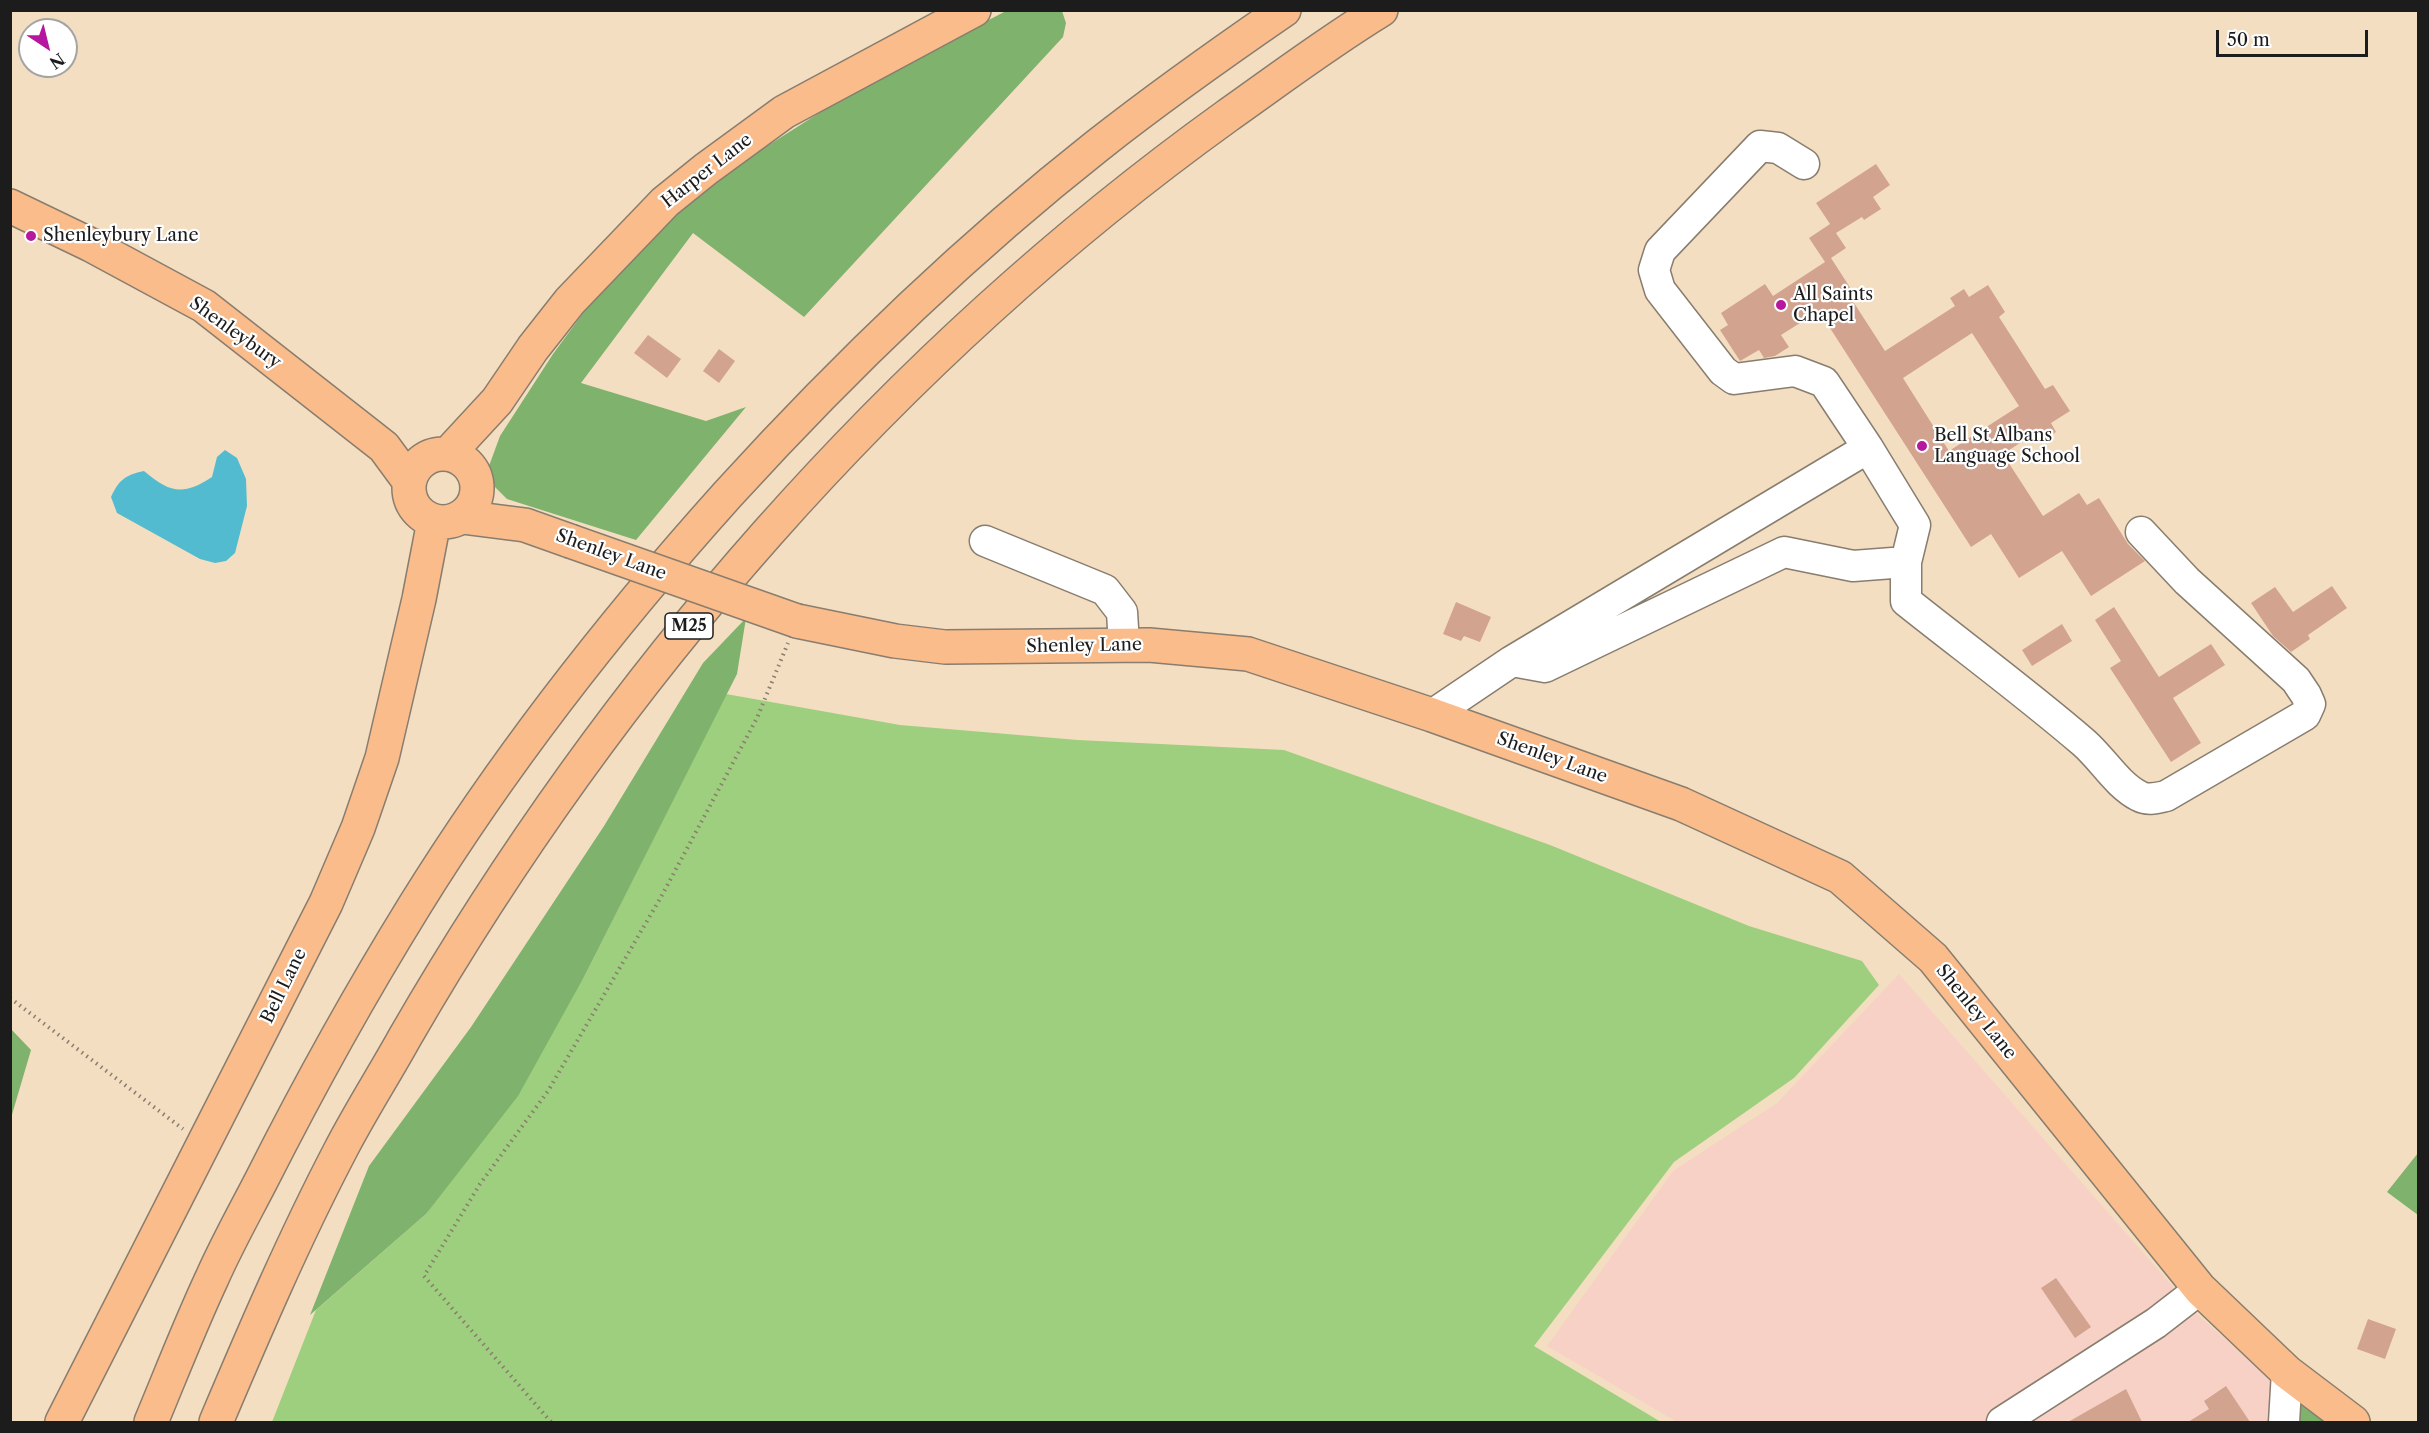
<!DOCTYPE html>
<html>
<head>
<meta charset="utf-8">
<style>
	body { margin:0 }
	#map { position:relative; width:2429px; height:1433px; overflow:hidden; background:#f4dec1; font-family:"Libre Caslon Text",serif }
	canvas { display:block }
	.frame { position:absolute; inset:0; border:12px solid #1c1c1c; pointer-events:none }
	.north { position:absolute; left:18px; top:18px; width:60px; height:60px; box-sizing:border-box; background:#fff; border:2px solid #a4a4a4; border-radius:50%; rotate:145deg; font-size:16px; font-weight:700; line-height:24px; text-align:center; color:#1c1c1c }
	.north::after { content:''; display:block; margin:auto; width:21px; height:27px; background:#b5179e; clip-path:polygon(50% 0,100% 100%,50% 72%,0 100%) }
	.scale { position:absolute; left:2216px; top:30px; width:152px; height:27px; box-sizing:border-box; border:3px solid #1c1c1c; border-top:0; padding-left:8px; font-size:18px; line-height:21px; white-space:nowrap; color:#1c1c1c; -webkit-text-stroke:4px #fff; paint-order:stroke }
</style>
</head>
<body>
<div id="map">
<canvas width="2429" height="1433"></canvas>
<div class="frame"></div>
<div class="north">N</div>
<div class="scale">50 m</div>
</div>
<script>
const c = document.querySelector('canvas').getContext('2d');
c.lineJoin = 'round';
function fill(path, color) {
  c.fillStyle = color;
  c.fill(path, 'evenodd');
}
function stroke(path, color, width, dash) {
  c.strokeStyle = color;
  c.lineWidth = width;
  c.lineCap = dash ? 'butt' : 'round';
  c.setLineDash(dash || []);
  c.stroke(path);
}
function drawText(font, color, halo, rows, align = 'center') {
  c.font = font + ' "Libre Caslon Text",serif';
  c.lineWidth = 4.5;
  c.setLineDash([]);
  c.textBaseline = 'middle';
  c.strokeStyle = halo;
  c.fillStyle = color;
  for (const [text, x, y, turn = 0] of rows) {
    c.save();
    c.translate(x, y);
    c.rotate((+turn || 0) * Math.PI / 180);
    c.textAlign = isNaN(turn) ? turn : align;
    if (halo) c.strokeText(text, 0, 0);
    c.fillText(text, 0, 0);
    c.restore();
  }
}
const built = new Path2D(`
	M1899,974L2197,1314L2292,1398L2291,1422H1677L1547,1346L1673,1171L1777,1103Z`);
const green = new Path2D(`
	M726,694L900,725L1078,740L1284,750L1550,845L1749,926L1862,961L1879,985L1794,1078L1674,1162L1534,1346L1661,1422H272L316,1310L426,1214L585,975Z`);
const forest = new Path2D(`
	M1006,11H1062L1066,23L1063,37L804,317L693,233L581,383L706,421L746,407L636,540L507,499L495,487L489,466L500,436L553,354L606,282L660,224L720,176L860,87Z
	M746,618L737,674L585,975L518,1096L426,1214L310,1315L369,1166L471,1027L604,826L703,663Z
	M11,1029L31,1050L11,1118Z
	M2418,1153V1215L2387,1192Z
	M2292,1387L2338,1422H2291Z`);
const water = new Path2D(`
	M225,450L237,458L246,479L247,506L235,553L226,561L215,563L200,559L117,513L111,497C119,480 125,475 144,471C170,493 183,496 212,477L217,457Z`);
const building = new Path2D(`
	M1876,164L1890,185L1873,197L1881,209L1864,220L1862,217L1836,233L1816,203Z
	M1830,224L1846,248L1831,258L1851,289L1847,292L1885,351L1955,306L1950,298L1964,289L1969,297L1988,285L2005,312L1999,317L2045,389L2053,385L2070,411L2051,423L2056,432L2043,441L2037,432L2003,454L2043,516L2079,493L2087,505L2099,498L2128,544L2145,561L2091,596L2062,551L2019,578L1991,534L1971,547L1819,311L1781,335L1789,347L1775,356L1764,358L1759,350L1740,361L1720,330L1728,325L1721,313L1765,284L1773,296L1825,262L1809,238ZM1972,333L2019,406L1949,451L1903,378Z
	M648,335L681,359L667,378L634,353Z
	M719,349L735,361L719,383L703,371Z
	M2332,586L2347,608L2308,635L2310,639L2291,652L2273,636L2251,603L2275,587L2293,612Z
	M1456,602L1491,617L1480,642L1464,636L1461,641L1443,634Z
	M2114,607L2159,677L2211,644L2225,665L2173,698L2201,743L2171,762L2110,668L2121,661L2095,620Z
	M2062,624L2072,641L2032,666L2022,650Z
	M2056,1278L2091,1327L2075,1338L2041,1288Z
	M2368,1319L2396,1329L2385,1359L2357,1349Z
	M2226,1386L2250,1422H2188L2209,1409L2204,1401Z
	M2126,1389L2142,1422H2068Z`);
const path = new Path2D(`
	M10,998L183,1129
	M551,1422L424,1276L480,1184L548,1091L661,897L757,718L788,643`);
const minor = new Path2D(`
	M1804,164L1778,148L1760,146L1660,251L1654,270L1660,290L1723,371L1734,379L1795,371L1824,382L1868,448
	M985,541L1105,590L1122,612L1124,645
	M1512,661L1545,667L1784,552L1853,566L1906,562
	M1432,715L1512,661L1868,448L1915,525L1906,562V601C1965,648 2026,693 2083,742C2102,758 2117,785 2139,796C2148,801 2157,798 2166,796L2305,715L2310,704L2306,695L2296,680L2187,581L2141,532
	M2002,1422L2156,1323L2200,1289
	M2284,1422L2287,1372`);
const major = new Path2D(`
	M10,206L91,245L204,306L384,447L409,481
	M409 488a34 34 0 1 1 68 0a34 34 0 1 1-68 0Z
	M448,454L497,401L533,348L570,301L665,202L706,169L784,112L974,10
	M462,517L525,525L570,541
	M797,621L895,641L945,647L1149,645L1248,654L1432,715L1681,804L1840,877L1933,958L2200,1289L2287,1372L2353,1422
	M62,1422L326,903L358,828L382,758L419,599L434,521`);
const highway = new Path2D(`
	M151,1422C171,1374 190,1325 212,1278C227,1244 245,1212 262,1179C309,1086 360,994 415,905C506,758 613,622 728,494C842,369 964,251 1097,146C1158,98 1220,54 1284,10
	M216,1422C255,1330 294,1239 340,1151C360,1112 384,1075 405,1037C611,680 892,357 1227,116C1278,80 1327,43 1381,10`);
const majorBridge = new Path2D(`
	M570,541L797,621`);
const markers = [
	[31,236,6,"#b5179e"],
	[1781,305,6,"#b5179e"],
	[1922,446,6,"#b5179e"]
];
const shields = [
	[689,626,48]
];
const shieldNames = [
	["M25",689,626]
];
const streetNames = [
	["Harper Lane",707,171,-38],
	["Shenleybury",235,333,36],
	["Shenley Lane",611,555,20],
	["Shenley Lane",1084,646,-1],
	["Shenley Lane",1552,758,20],
	["Bell Lane",284,986,-64],
	["Shenley Lane",1976,1012,51]
];
const poiNames = [
	["Shenleybury Lane",43,236],
	["All Saints",1793,295],
	["Chapel",1793,316],
	["Bell St Albans",1934,436],
	["Language School",1934,457]
];
fill(built, '#f7d1c6');
fill(green, '#9ecf7e');
fill(forest, '#7eb26d');
fill(water, '#52bbcf');
fill(building, '#d2a490');
stroke(minor, '#887d6e', 33);
stroke(major, '#887d6e', 36);
stroke(highway, '#887d6e', 36);
stroke(path, '#887d6e', 4, [1.5, 4.5]);
stroke(minor, '#fff', 30);
stroke(major, '#fabc8b', 33);
stroke(highway, '#fabc8b', 33);
stroke(majorBridge, '#887d6e', 36, []);
stroke(majorBridge, '#fabc8b', 33);
for (const [x, y, r, color] of markers) {
  const dot = new Path2D();
  dot.arc(x, y, r, 0, 2 * Math.PI);
  c.fillStyle = color;
  c.fill(dot);
  stroke(dot, '#fff', 2);
}
for (const [x, y, w] of shields) {
  const box = new Path2D();
  box.roundRect(x - w / 2, y - 13, w, 26, 4.5);
  c.fillStyle = '#fff';
  c.fill(box);
  stroke(box, '#1c1c1c', 1.5);
}
drawText('bold 16px', '#1c1c1c', null, shieldNames);
drawText('18px', '#1c1c1c', '#fff', streetNames);
drawText('18px', '#1c1c1c', '#fff', poiNames, 'left');
</script>
</body>
</html>
